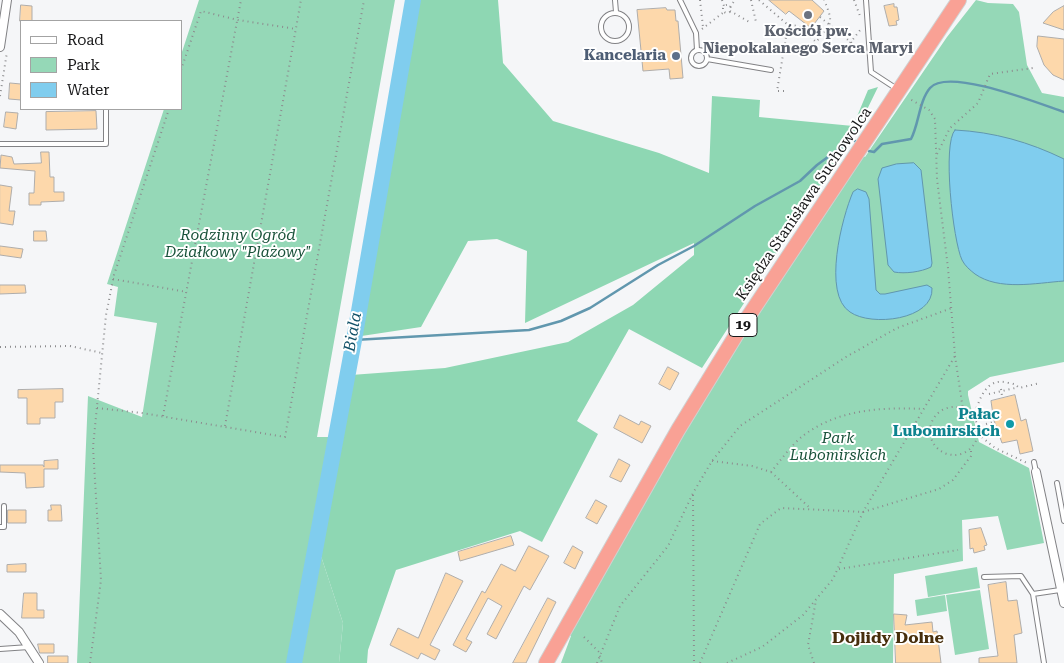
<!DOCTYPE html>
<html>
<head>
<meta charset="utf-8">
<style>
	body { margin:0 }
	#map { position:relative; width:1064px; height:663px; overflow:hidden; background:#f5f6f8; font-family:"Roboto Serif",serif }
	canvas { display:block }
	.legend { position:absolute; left:20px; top:20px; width:162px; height:90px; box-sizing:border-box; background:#fff; border:1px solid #a3a3a3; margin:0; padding:6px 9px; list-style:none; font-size:15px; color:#181819 }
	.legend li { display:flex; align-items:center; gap:10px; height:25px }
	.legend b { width:25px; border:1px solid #a3a3a3 }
</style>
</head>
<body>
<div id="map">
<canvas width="1064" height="663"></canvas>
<ul class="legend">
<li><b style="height:6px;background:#fff"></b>Road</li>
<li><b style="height:14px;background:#95d8b7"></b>Park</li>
<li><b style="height:14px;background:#80cdee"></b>Water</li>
</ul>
</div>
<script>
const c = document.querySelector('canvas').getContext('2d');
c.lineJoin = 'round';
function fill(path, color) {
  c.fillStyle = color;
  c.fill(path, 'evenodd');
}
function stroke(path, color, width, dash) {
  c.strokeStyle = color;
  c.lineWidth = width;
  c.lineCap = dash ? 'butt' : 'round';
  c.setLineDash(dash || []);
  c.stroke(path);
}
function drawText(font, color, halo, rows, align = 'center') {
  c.font = font + ' "Roboto Serif",serif';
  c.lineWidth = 4;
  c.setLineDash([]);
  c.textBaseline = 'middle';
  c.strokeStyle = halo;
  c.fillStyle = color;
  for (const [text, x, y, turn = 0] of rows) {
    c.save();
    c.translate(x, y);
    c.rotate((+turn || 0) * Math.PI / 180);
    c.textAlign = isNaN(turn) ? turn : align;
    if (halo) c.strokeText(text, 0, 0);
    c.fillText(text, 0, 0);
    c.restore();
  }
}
const green = new Path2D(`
	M199,0H395L317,437H340L320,553L343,623L339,663H77L88,396L142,417L157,323L114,316L118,287L107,284L164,109H181V55Z
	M976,0L988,3L1013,4L1019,12L1027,65L1042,93L1064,97V362L990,377L968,391V395L979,442L1029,468L1044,543L1007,550L998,516L962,520L963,561L894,574L893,663H561L571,636L569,635L683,432L793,259L863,156L865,157L947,37Z
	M977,567L980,588L928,597L925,576Z
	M980,590L989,649L955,655L946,595Z
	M945,595L947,611L917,616L915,600Z`);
const forest = new Path2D(`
	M414,0H498L503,63L553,121L659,153L709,173L712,96L760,100L759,117L853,126L868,90L878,87L860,124L702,368L629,329L577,421L598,434L542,542L520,531L396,570L368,650L367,663H339L343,623L320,553L351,375L445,368L568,342L633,305L694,255V243L525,323L527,251L497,239L468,241L421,327L355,337Z`);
const water = new Path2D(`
	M955,130C994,132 1029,142 1064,159V281C1036,283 999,291 975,274C970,270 965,266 962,260C953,241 942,143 955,130Z
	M914,163L921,170L932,263L931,267C921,272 905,274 894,272L888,265L878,179L882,168L896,164Z
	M858,189L866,192L869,199L876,290L880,294H885L927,285L932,288C934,320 871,327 850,312C822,294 842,217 853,192Z`);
const stream = new Path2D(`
	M869,151L874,152L882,144L911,139C919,124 919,101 930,88C948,67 1040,104 1064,112
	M354,340L529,330L561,321L590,308L658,265L694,246L755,206L800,181L817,165L851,140L855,141`);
const river = new Path2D(`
	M294,663L354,340L413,0`);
const building = new Path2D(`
	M769,0H812L824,11L811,28L789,11L786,14Z
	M894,4V7H897L899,20L896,21L897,25L889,26L884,6Z
	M21,5L32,6V21H20Z
	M1064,6V30L1043,23L1053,12Z
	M666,8L667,10H675L676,21H678L683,78L670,79L669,69L643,71L637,10Z
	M1038,36L1064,39V80L1053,75L1044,65L1037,47Z
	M10,83L21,84V100L9,99Z
	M96,111L97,129L46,130V112Z
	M6,112L18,113L16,129L4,127Z
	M41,152H49L50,177H54V192H64V201L41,202V205H29V193H34L35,171L0,168L1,155L12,157L14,164L41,163Z
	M0,185L12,187L9,211H15L13,225L0,223Z
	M34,231H46L47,241H34Z
	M0,246L23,249L21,258L0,255Z
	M0,285H25L26,293L0,294Z
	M668,367L679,373L670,390L659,384Z
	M63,389V402H55V418H40V424H27V398H18V390Z
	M1015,395L1021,421L1026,419L1033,451L1020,454L1017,440L1002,443L992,415H993L991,401Z
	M620,415L639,425L641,421L651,426L642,443L614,428Z
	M619,459L630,465L621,482L610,477Z
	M58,460V469H44V487L26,488L25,473L0,472V465H43L44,467V461Z
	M596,500L607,506L597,524L586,518Z
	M51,505H61L62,521H48V510H51Z
	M8,510H26V523H8Z
	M981,528L987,545L984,546L985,550L974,553L973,548L970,549L969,530Z
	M511,536L514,545L460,561L458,552Z
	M529,546L549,556L530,590L524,586L496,639L487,634L502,606L488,598L466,639L472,642L466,652L453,645L482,591L485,593L501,564L515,571Z
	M573,546L583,552L575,569L564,563Z
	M26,564V572H7V565Z
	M446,573L463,581L430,645L440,650L435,660L421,653L418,659L390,645L398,628L418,638Z
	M1006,582L1008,601L1017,600L1022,633L1014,635L1017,663H979V658L998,656L988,585Z
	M24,593H37V610H44V618H22Z
	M548,598L556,602L526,663H513Z
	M894,614L907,615L905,625L932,622L933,632L937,631L941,663H896Z
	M38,644H54V653H40Z
	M48,656H68V663H48Z`);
const path = new Path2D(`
	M700,0L703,27
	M722,0L724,6
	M751,0L756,22
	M759,0L788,25L799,26L816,42C832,24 834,23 824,0
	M854,0L860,16
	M723 9a4 4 0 1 1 8 0a4 4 0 1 1-8 0Z
	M730,7L735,0
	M730,11L751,23
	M820,17L864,53
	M702,29L724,12
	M785,43L794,51L810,50L816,42
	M850,43L861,29
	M181,70L201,11L238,20L296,29
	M784,91H777L788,25
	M0,96L7,52
	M937,154L950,128L978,103L990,74L1033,68
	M113,279L187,292
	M0,347L70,346L102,353
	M955,356L963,410
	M1001,389L1002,396
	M989,394L1015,388
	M930 431a24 24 0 1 1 48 0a24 24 0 1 1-48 0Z
	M97,408L142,413L285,437L364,0
	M163,416L241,0
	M973,417C980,400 985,376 1009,383C1014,384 1015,384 1019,388L1040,383
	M986,424L993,422
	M225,426L301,0
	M978,434L995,448L1027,463
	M712,461L752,466L771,472C781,460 792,444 804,435C839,409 883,407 924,409
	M771,472L810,508
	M693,495L694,663
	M839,569L958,550
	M584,637L599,652L602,663
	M90,663L101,580L93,447L106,315L114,275L169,109
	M597,663L620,606L668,546L693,493L712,461L740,426L846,357L897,328L952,308
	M700,663L760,524L781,508L863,512L939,489L953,480L971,456V448
	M727,663L762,647L803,615L833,579L863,512L955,356L948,268L937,179L935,119L929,110L908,98
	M814,663L808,645L816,600`);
const lane = new Path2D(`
	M615,0L616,12
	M680,0L696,33L697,50
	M866,0L871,72L897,89
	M601 27a14 14 0 1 1 28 0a14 14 0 1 1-28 0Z
	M691 58a8 8 0 1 1 16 0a8 8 0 1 1-16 0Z
	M707,59L771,70
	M0,144H106V110
	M1034,462L1036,472
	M1057,483L1064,521
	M0,527H4V506
	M984,577L1021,576L1033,594L1044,663
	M1033,594L1060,590
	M0,649L29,647`);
const street = new Path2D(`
	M0,47L7,0
	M1036,472L1064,603
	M0,614L19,632L39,663`);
const highway = new Path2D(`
	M546,663L678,430L738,332L959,0`);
const markers = [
	[808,15,5,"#6b7280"],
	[676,56,5,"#5c6f8a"],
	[1010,424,5,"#0f9aa8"]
];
const shields = [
	[743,325,28]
];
const shieldNames = [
	["19",743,325]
];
const worshipNames = [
	["Kościół pw.",808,32],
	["Niepokalanego Serca Maryi",808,49]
];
const serviceNames = [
	["Kancelaria",666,56]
];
const streetNames = [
	["Księdza Stanisława Suchowolca",804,204,-56]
];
const parkNames = [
	["Rodzinny Ogród",238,236],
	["Działkowy \"Plażowy\"",238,253],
	["Park",838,439],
	["Lubomirskich",838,456]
];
const cultureNames = [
	["Pałac",1000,415],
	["Lubomirskich",1000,432]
];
const waterNames = [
	["Biala",353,332,-80]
];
const neighbourhoodNames = [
	["Dojlidy Dolne",888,638]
];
fill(green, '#95d8b7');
fill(forest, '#8ed7b3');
fill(water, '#80cdee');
stroke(water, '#6197ae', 1);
stroke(stream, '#6197ae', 2.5);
stroke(river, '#80cdee', 16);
fill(building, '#fdd8ab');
stroke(building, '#afadab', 1);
stroke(lane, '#828285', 6);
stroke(street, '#828285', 10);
stroke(highway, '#d1d1d1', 16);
stroke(path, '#8c8c8e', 2, [1, 4]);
stroke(lane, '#fff', 4);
stroke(street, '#fff', 8);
stroke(highway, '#f9a195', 14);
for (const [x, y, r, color] of markers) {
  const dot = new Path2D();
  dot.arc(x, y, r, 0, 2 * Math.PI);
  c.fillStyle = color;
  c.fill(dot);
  stroke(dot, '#fff', 2);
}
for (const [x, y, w] of shields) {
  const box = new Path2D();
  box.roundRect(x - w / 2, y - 11.5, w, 23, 4);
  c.fillStyle = '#fff';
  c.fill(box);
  stroke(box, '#181819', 1);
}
drawText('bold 14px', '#181819', null, shieldNames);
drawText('bold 15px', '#5b616d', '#fff', worshipNames);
drawText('bold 15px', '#4e5e75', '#fff', serviceNames, 'right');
drawText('15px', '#181819', '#fff', streetNames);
drawText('italic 15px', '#19523a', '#fff', parkNames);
drawText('bold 15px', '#0d838f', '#fff', cultureNames, 'right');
drawText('italic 16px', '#135269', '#fff', waterNames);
drawText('bold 16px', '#472e0c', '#fff', neighbourhoodNames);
</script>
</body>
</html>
